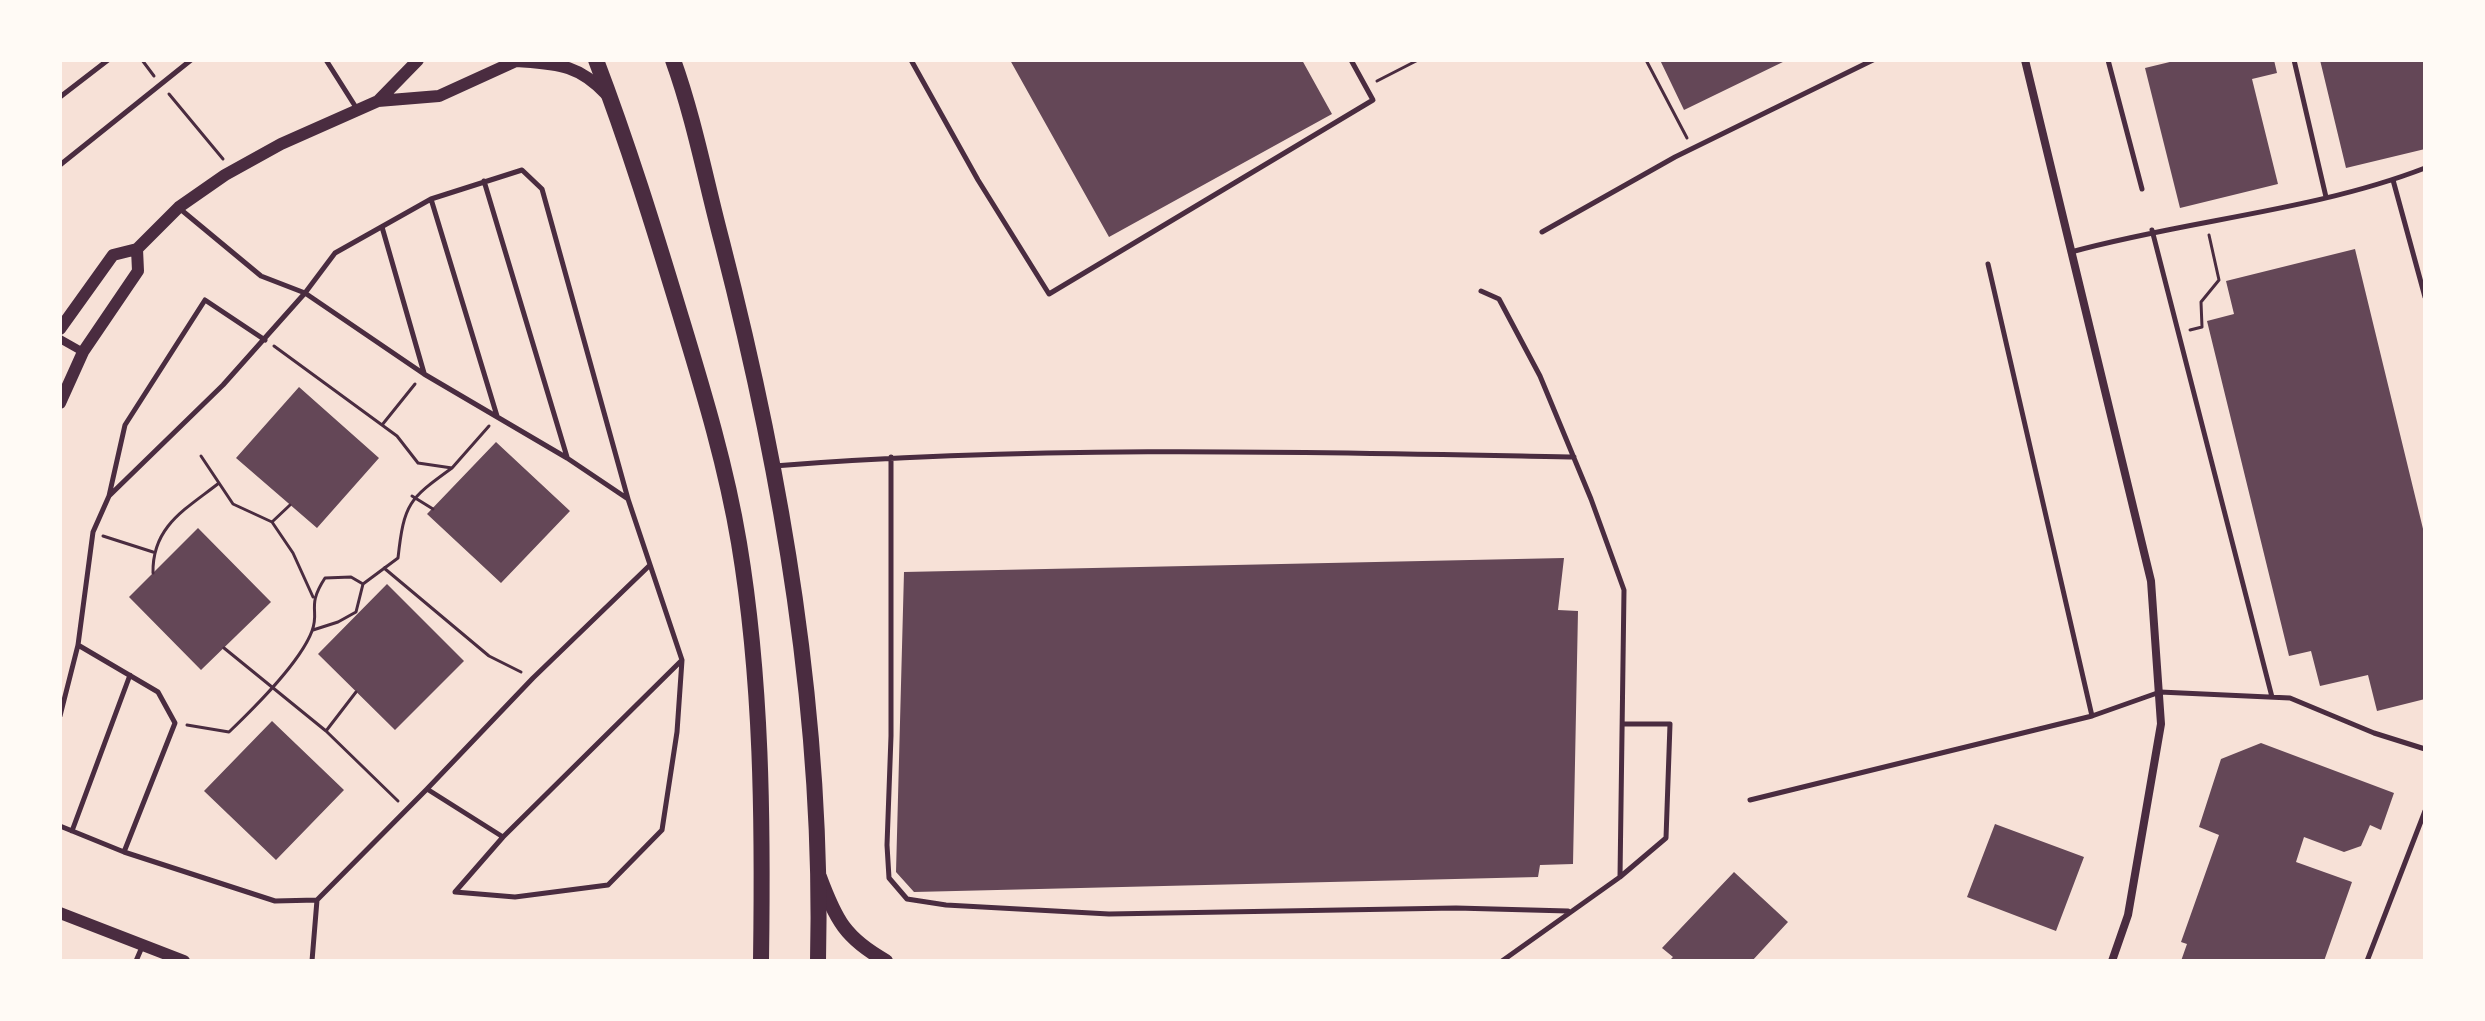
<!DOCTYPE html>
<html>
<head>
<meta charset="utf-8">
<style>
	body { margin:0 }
	#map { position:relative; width:2485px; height:1021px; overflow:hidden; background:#f7e1d7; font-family:"Public Sans",sans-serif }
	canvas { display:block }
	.frame { position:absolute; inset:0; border:62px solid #fffaf5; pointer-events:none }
</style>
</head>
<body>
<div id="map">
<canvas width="2485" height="1021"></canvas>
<div class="frame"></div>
</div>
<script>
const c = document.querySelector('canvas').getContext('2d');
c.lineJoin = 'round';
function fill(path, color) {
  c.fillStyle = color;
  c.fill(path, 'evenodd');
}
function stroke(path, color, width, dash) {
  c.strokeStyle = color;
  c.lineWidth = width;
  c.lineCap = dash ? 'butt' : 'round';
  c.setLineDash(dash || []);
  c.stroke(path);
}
const building = new Path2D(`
	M1010,60H1302L1332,114L1109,237Z
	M1660,60H1787L1684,110Z
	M2178,60H2274L2277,73L2252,79L2278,184L2180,208L2145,68Z
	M2320,60H2425V149L2346,168Z
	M2355,249L2425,537V699L2377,711L2368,675L2320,686L2311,651L2289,656L2207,321L2234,314L2226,281Z
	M299,387L379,458L317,528L236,458Z
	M496,442L570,511L501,583L427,514Z
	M198,528L271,602L201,670L129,597Z
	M1564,558L1558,610L1578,611L1573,864L1540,865L1538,877L914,892L896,872L904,572Z
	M387,584L464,661L395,730L318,654Z
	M272,721L344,790L276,860L204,791Z
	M2261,743L2394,793L2381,830L2370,825L2361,846L2344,852L2304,837L2296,862L2352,882L2324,961H2181L2187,944L2181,942L2219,835L2199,827L2221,759Z
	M1995,824L2084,857L2056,931L1967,897Z
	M1734,872L1788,922L1752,961H1669L1673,957L1662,948Z`);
const path = new Path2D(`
	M142,60L154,76
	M1646,60L1687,138
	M1377,81L1418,60
	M169,94L223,159
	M2190,330L2202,327L2201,302L2219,280L2209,235
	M382,425L415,384
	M201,456L233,504L272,522L293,553L313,597
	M452,468L489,426
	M412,496L433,509
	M272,522L290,505
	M103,536L153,552
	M384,568L489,656L521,672
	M153,573C152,526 186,509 219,483
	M313,630L338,622L356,612L363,584
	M224,648L326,731L398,801
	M187,725L229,732C254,708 300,663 312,631C320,610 306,607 325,578L351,577L363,584L398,558C404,503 409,499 452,468L418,463L397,436L274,346
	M326,731L356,692`);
const service = new Path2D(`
	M326,60L357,109
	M911,60L978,180L1049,294L1373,100L1351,60
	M2108,60L2142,189
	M2294,60L2326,197
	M60,97L108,60
	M60,165L191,60
	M2393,180L2425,297
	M484,181L567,457
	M431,199L497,416
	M179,208L261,276L305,293L424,374L567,458L628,499L682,660L677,732L662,830L608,885L515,897L455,892L503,837L682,660
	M382,227L424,373
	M2152,230L2272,697
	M1542,232L1675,157L1873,60
	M2071,252C2187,220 2314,211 2425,168
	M1988,264L2092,716
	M1481,291L1499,299L1540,376L1591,499L1624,590L1620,877L1502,961
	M891,457V736L887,845L889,878L907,899L946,905L1109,914L1456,908L1568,911
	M774,466C1040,445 1308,452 1574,457
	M109,496L223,385L305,293L335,253L431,199L522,170L542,189L628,499
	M78,645L158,692L175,723L124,852
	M60,716L78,645L93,532L109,496L125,425L205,300L265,340
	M427,789L533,678L650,565
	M1750,800L2092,716L2160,692L2290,698L2374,733L2425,749
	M60,826L124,852L275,901L317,900L427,789L503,837
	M72,831L130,675
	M1620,877L1666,838L1670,724H1623
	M136,961L142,947
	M312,961L317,900
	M2367,961L2425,811`);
const minor = new Path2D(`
	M2025,60L2151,581L2161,724L2128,915L2112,961
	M60,339L83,352`);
const tertiary = new Path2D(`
	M517,61C557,64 579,64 607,95
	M378,101L418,60
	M60,329L113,255L137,249L179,207L225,175L281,144L378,101L439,96L518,60
	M60,403L83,352L138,271L137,249
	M60,913L184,961`);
const secondary = new Path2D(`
	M820,877C836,920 845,938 886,961`);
const primary = new Path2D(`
	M596,60C628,144 654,228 680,314C703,390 726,465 739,543C762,681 763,822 761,961
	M673,60C694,118 706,182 722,242C782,475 824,719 818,961`);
fill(building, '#644757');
stroke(path, '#4a2c40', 3);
stroke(service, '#4a2c40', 5);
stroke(minor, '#4a2c40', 8);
stroke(tertiary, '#4a2c40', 12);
stroke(secondary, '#4a2c40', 14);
stroke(primary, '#4a2c40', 16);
</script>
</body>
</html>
